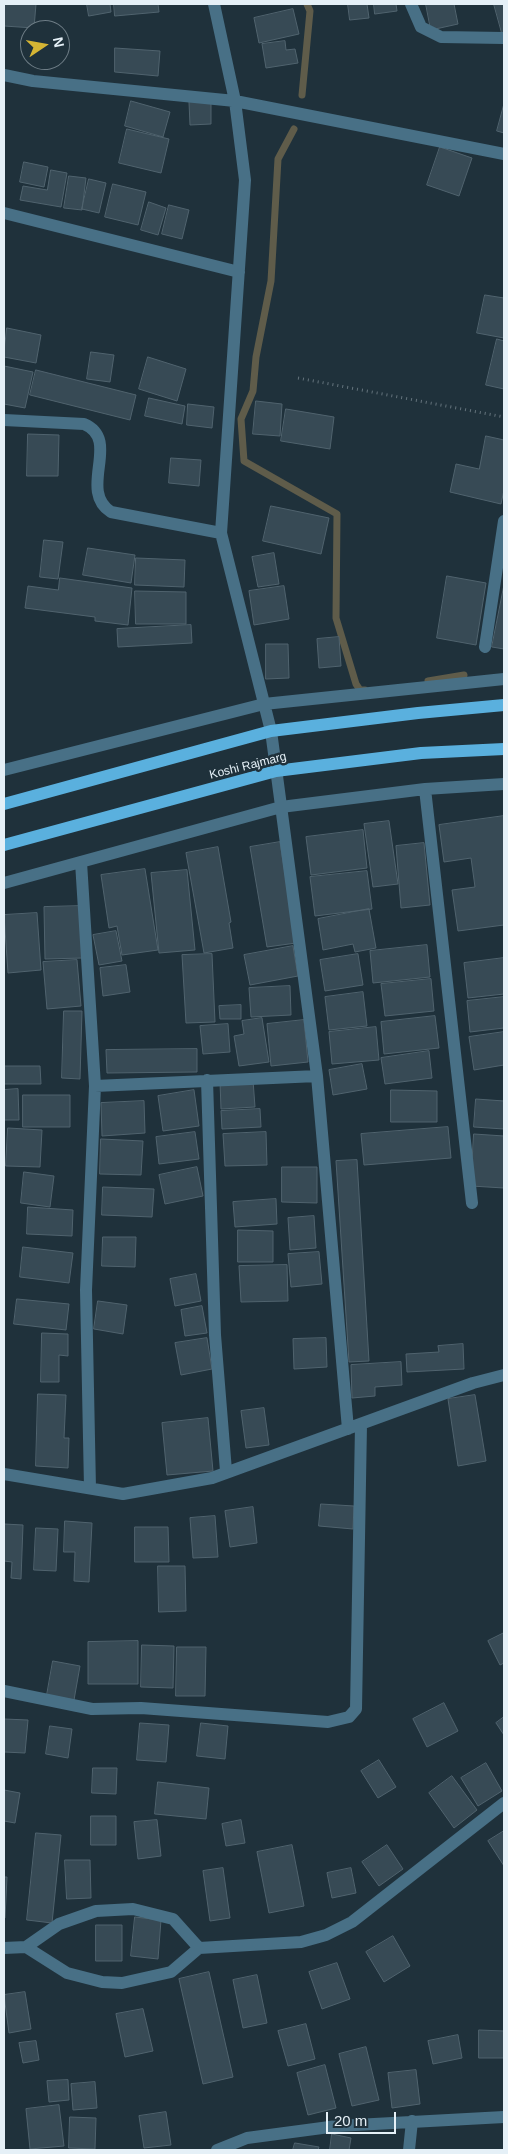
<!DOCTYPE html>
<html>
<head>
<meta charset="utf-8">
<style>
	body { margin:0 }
	#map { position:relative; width:508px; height:2154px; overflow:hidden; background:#1f313b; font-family:Arial,sans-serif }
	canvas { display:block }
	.frame { position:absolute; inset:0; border:5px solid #e5f0f7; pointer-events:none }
	.north { position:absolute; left:20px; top:20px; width:50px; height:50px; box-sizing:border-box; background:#1f313b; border:1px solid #6e7d86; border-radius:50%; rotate:78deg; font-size:14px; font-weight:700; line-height:20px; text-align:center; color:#e5f0f7 }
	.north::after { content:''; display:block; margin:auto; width:18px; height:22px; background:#d5b534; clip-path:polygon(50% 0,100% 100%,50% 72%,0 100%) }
	.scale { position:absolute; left:326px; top:2112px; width:70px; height:22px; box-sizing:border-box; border:2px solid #e5f0f7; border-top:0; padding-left:6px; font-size:15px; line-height:18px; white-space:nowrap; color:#e5f0f7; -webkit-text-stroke:4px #1f313b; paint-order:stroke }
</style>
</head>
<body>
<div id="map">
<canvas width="508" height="2154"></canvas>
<div class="frame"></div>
<div class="north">N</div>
<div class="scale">20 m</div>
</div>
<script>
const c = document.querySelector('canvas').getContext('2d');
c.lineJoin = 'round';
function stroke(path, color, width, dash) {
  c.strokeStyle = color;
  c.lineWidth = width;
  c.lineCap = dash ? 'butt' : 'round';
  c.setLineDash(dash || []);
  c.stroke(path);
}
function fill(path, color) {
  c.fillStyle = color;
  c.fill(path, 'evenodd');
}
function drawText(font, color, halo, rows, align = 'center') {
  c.font = font + ' Arial,sans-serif';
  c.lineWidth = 5;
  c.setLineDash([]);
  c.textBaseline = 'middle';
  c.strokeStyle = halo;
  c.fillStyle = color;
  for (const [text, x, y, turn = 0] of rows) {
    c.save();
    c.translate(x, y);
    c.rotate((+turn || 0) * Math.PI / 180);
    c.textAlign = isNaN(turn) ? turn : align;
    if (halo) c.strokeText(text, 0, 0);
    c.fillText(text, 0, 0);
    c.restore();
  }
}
const stream = new Path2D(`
	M302,95L310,11L307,4
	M294,129L278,159L271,281L256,357L253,391L241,419L244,461L337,514L336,618L356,684L360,690H365
	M428,681L464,675`);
const building = new Path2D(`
	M4,4H36L34,28L4,26Z
	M87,4H110L111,12L89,16Z
	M114,4H158L159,12L115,16Z
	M348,4H367L369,18L350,20Z
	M374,4H396L397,11L375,14Z
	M426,4H454L458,24L431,30Z
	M494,4H504V32L502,33Z
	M293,9L299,34L259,43L254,18Z
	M285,41L286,50L295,49L298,63L266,68L262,44Z
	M115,48L160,51L158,76L115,72Z
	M131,101L170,112L163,137L125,126Z
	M211,101V124L190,125L189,102Z
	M504,104V133L497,131Z
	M127,129L169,139L161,173L119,163Z
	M440,147L472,158L459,196L427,185Z
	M24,162L48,167L44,187L20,182Z
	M51,170L67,173L61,207L20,200L23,186L47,190Z
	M69,176L86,178L82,210L64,208Z
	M89,179L106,183L99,213L82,209Z
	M113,184L146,192L138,225L105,217Z
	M149,202L166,208L158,235L141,230Z
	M169,205L189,210L182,239L162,234Z
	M485,295L504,298V338L477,333Z
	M7,328L41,335L36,363L4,357Z
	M497,339L504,341V389L486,385Z
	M91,352L114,355L110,382L87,379Z
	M148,357L186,369L177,401L139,389Z
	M4,366L33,372L25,408L4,404Z
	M36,370L136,395L130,420L30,395Z
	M149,398L185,406L182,424L145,416Z
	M256,401L282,404L280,436L253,434Z
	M188,404L214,407L212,428L187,425Z
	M286,409L334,417L330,449L281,441Z
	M28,434L59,435L58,476H27Z
	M486,436L504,440V490L501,504L450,492L456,464L479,469Z
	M171,458L201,460L199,486L169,483Z
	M271,506L329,518L321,554L263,541Z
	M44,540L63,542L58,579L40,577Z
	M88,548L135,555L131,583L83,575Z
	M274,553L279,584L258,587L252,557Z
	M136,558L185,560L184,587L135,585Z
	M447,576L486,583L476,645L437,638Z
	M60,578L132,588L128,625L95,621V617L25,608L28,586L58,590Z
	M504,585V649L492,647Z
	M284,586L289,619L254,625L249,591Z
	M135,591L186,592V624H136Z
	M191,625L192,643L118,647L117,629Z
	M339,637L341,666L319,668L317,639Z
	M266,644H288L289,678L266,679Z
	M504,816V925L458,931L452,890L475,887L471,858L444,862L439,825Z
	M389,821L398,884L373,887L364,824Z
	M363,830L367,868L311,875L306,837Z
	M280,842L296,943L267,947L250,847Z
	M424,843L430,905L401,908L396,846Z
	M218,847L231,922L229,923L233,948L204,953L186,853Z
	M145,869L158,950L122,955L117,926L109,928L101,875Z
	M187,870L195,950L159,953L151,873Z
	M367,871L372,909L315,916L310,877Z
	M82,906L83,958L45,959L44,907Z
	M369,909L376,948L355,952L353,944L323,950L318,919Z
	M37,913L41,970L8,973L4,915Z
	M116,931L122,961L99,965L93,935Z
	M427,945L430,977L373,983L370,951Z
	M293,946L298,976L250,985L244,955Z
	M212,954L215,1022L186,1023L182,955Z
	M358,954L363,985L325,991L320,960Z
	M504,958V994L468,998L464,963Z
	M77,960L81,1006L47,1009L43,962Z
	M126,965L130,992L103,996L100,968Z
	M431,979L434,1011L385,1016L381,984Z
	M290,986L291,1015L251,1017L249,988Z
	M363,992L367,1026L329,1030L325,997Z
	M504,997V1028L470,1032L467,1001Z
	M241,1005V1019H220L219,1006Z
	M64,1011H82L80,1079L62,1078Z
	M435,1016L439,1048L384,1054L381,1022Z
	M262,1018L269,1062L239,1066L234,1036L244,1034L242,1021Z
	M304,1020L308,1062L271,1066L267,1024Z
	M228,1024L230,1052L203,1054L200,1026Z
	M376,1027L379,1060L332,1064L329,1032Z
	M504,1032V1065L474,1070L469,1037Z
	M197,1049V1072L107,1073L106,1050Z
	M429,1051L432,1078L385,1084L381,1058Z
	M362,1064L367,1089L333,1095L329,1070Z
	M4,1066H40L41,1084H4Z
	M253,1080L255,1107L221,1109L220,1082Z
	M18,1089L19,1120H4V1090Z
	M194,1090L199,1126L163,1131L158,1096Z
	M391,1090L437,1091V1122H391Z
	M23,1095H70V1127H23Z
	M476,1099L504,1101V1129L474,1127Z
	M144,1101L145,1133L102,1136L101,1103Z
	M260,1109L261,1127L222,1129L221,1111Z
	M448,1127L451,1158L364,1165L361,1134Z
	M8,1128L42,1130L40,1167L6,1166Z
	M195,1132L199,1159L159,1164L156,1137Z
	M266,1132L267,1165L225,1166L223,1134Z
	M474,1134L504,1136V1188L471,1186Z
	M101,1139L143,1141L141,1175L100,1174Z
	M357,1160L369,1361L349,1362L336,1161Z
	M197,1167L203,1196L165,1204L159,1175Z
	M282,1167H317V1203L282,1202Z
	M24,1172L54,1176L50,1207L21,1203Z
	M103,1187L154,1189L152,1217L102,1215Z
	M276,1199L277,1224L235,1227L233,1202Z
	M28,1207L73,1210L72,1236L27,1234Z
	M314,1216L316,1248L290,1250L288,1218Z
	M238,1230L273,1231V1262H238Z
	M103,1237H136L135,1267L102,1266Z
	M23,1247L73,1253L69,1283L20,1277Z
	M319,1252L322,1284L291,1287L288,1254Z
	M287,1265L288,1301L241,1302L239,1266Z
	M196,1274L201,1301L175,1306L170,1279Z
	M17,1299L69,1304L66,1330L14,1324Z
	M98,1301L127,1305L123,1334L94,1329Z
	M202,1306L207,1333L185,1336L181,1310Z
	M42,1333L68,1334V1356L59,1355V1382H41Z
	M207,1338L212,1369L181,1375L175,1343Z
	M326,1338L327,1367L294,1369L293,1339Z
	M463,1344L464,1369L407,1372L406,1354L439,1352L438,1346Z
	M401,1362L402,1385L375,1387V1396L352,1398L351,1365Z
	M38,1394L66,1395L64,1438H69L68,1468L36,1466Z
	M475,1395L486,1461L458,1466L448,1399Z
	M264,1408L269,1445L246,1448L241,1411Z
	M208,1418L213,1471L167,1475L162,1423Z
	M321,1504L354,1506L353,1529L319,1526Z
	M253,1507L257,1543L230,1547L225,1511Z
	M215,1516L218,1557L193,1558L190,1518Z
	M65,1521L92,1523L89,1582L74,1581L75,1552H64Z
	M4,1524L23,1525L21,1579L11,1578L12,1562L4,1561Z
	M135,1527H168L169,1562H135Z
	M36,1528L58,1529L56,1571L34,1570Z
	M158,1566H185L186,1611L159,1612Z
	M504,1633V1663L500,1665L488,1641Z
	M138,1641V1684H88V1642Z
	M142,1645L174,1646L173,1688L141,1687Z
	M177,1647H206L205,1696H176Z
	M53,1661L80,1666L74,1700L47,1695Z
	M444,1703L458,1731L427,1747L413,1719Z
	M504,1717V1735L496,1723Z
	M4,1719L28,1720L25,1753L4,1752Z
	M140,1723L169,1725L166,1762L137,1760Z
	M201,1723L228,1726L225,1759L197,1756Z
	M50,1726L72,1729L68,1758L46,1754Z
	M379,1760L396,1787L378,1798L361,1771Z
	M486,1763L502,1791L478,1806L461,1778Z
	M93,1768H117L116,1794L92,1793Z
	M452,1776L477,1810L454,1828L429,1793Z
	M158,1782L209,1788L206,1819L155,1814Z
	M4,1790L20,1793L15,1823L4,1821Z
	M91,1816H116V1845H91Z
	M157,1820L161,1856L138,1859L134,1822Z
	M241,1820L245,1843L226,1846L222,1824Z
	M504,1831V1866L488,1841Z
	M36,1833L61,1835L52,1923L27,1920Z
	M292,1845L304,1906L269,1913L257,1852Z
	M387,1845L403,1869L379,1886L362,1862Z
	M65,1860H90L91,1898L67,1899Z
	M223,1868L230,1918L210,1921L203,1871Z
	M351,1868L356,1893L332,1898L327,1873Z
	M4,1877H7L5,1918H4Z
	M135,1917L161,1920L158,1959L131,1956Z
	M96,1925H122V1961H96Z
	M393,1936L410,1966L384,1982L366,1952Z
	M337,1963L350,1999L322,2009L309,1972Z
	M209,1972L233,2077L203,2084L179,1979Z
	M257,1975L267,2023L243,2028L233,1980Z
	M25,1992L31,2029L9,2033L4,1995Z
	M143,2009L153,2051L125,2057L116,2014Z
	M306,2024L315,2059L288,2066L278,2031Z
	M479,2030L504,2031V2058H479Z
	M458,2035L462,2058L433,2064L428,2041Z
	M36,2041L39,2060L23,2063L19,2043Z
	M366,2047L379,2100L352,2106L339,2054Z
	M325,2065L336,2108L308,2115L297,2073Z
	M416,2070L420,2104L392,2108L388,2073Z
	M68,2080L69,2100L49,2102L47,2081Z
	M95,2082L97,2108L73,2110L71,2084Z
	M59,2105L64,2146L30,2149L26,2109Z
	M166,2112L171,2145L144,2148L139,2116Z
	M70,2117L96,2118L95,2149L69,2148Z
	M332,2134L351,2138L349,2150H330Z
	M295,2143L319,2147L318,2150H293Z`);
const path = new Path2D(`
	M298,378L504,417`);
const minor = new Path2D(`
	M214,4L235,101L245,180L221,533L271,731L317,1076L348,1429
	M411,4L421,27L441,37L504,38
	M4,75L33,81L235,101L504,154
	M4,213L239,272
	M4,420L84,424C122,440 77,490 111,512L221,533
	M485,647L504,521
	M4,770L264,704L504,679
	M425,789L472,1203
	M81,862L95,1086L86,1290L90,1488
	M4,883L281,807L425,789L504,784
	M207,1080L215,1335L226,1471
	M95,1086L317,1076
	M4,1474L123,1494L212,1478L473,1383L504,1375
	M4,1691L92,1709L141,1708L328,1722L349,1717L356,1709L361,1425
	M26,1947L59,1924L96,1911L133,1909L173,1919L199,1948
	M4,1948L26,1947L67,1973L102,1982L122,1983L171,1972L199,1948L301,1942L326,1935L352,1922L504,1803
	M217,2150L247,2138L337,2126L504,2117
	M409,2150L412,2121`);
const primary = new Path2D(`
	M4,804L271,731L418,713L504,705
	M4,845L276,771L421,753L504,749`);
const streetNames = [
	["Koshi Rajmarg",248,766,-14]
];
stroke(stream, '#5f5c4a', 7);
fill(building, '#374a55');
stroke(building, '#50636e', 1);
stroke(path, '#64737c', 3, [1, 4]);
stroke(minor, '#487086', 12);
stroke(primary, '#5ab0de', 12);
drawText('12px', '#e5f0f7', '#1f313b', streetNames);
</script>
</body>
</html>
